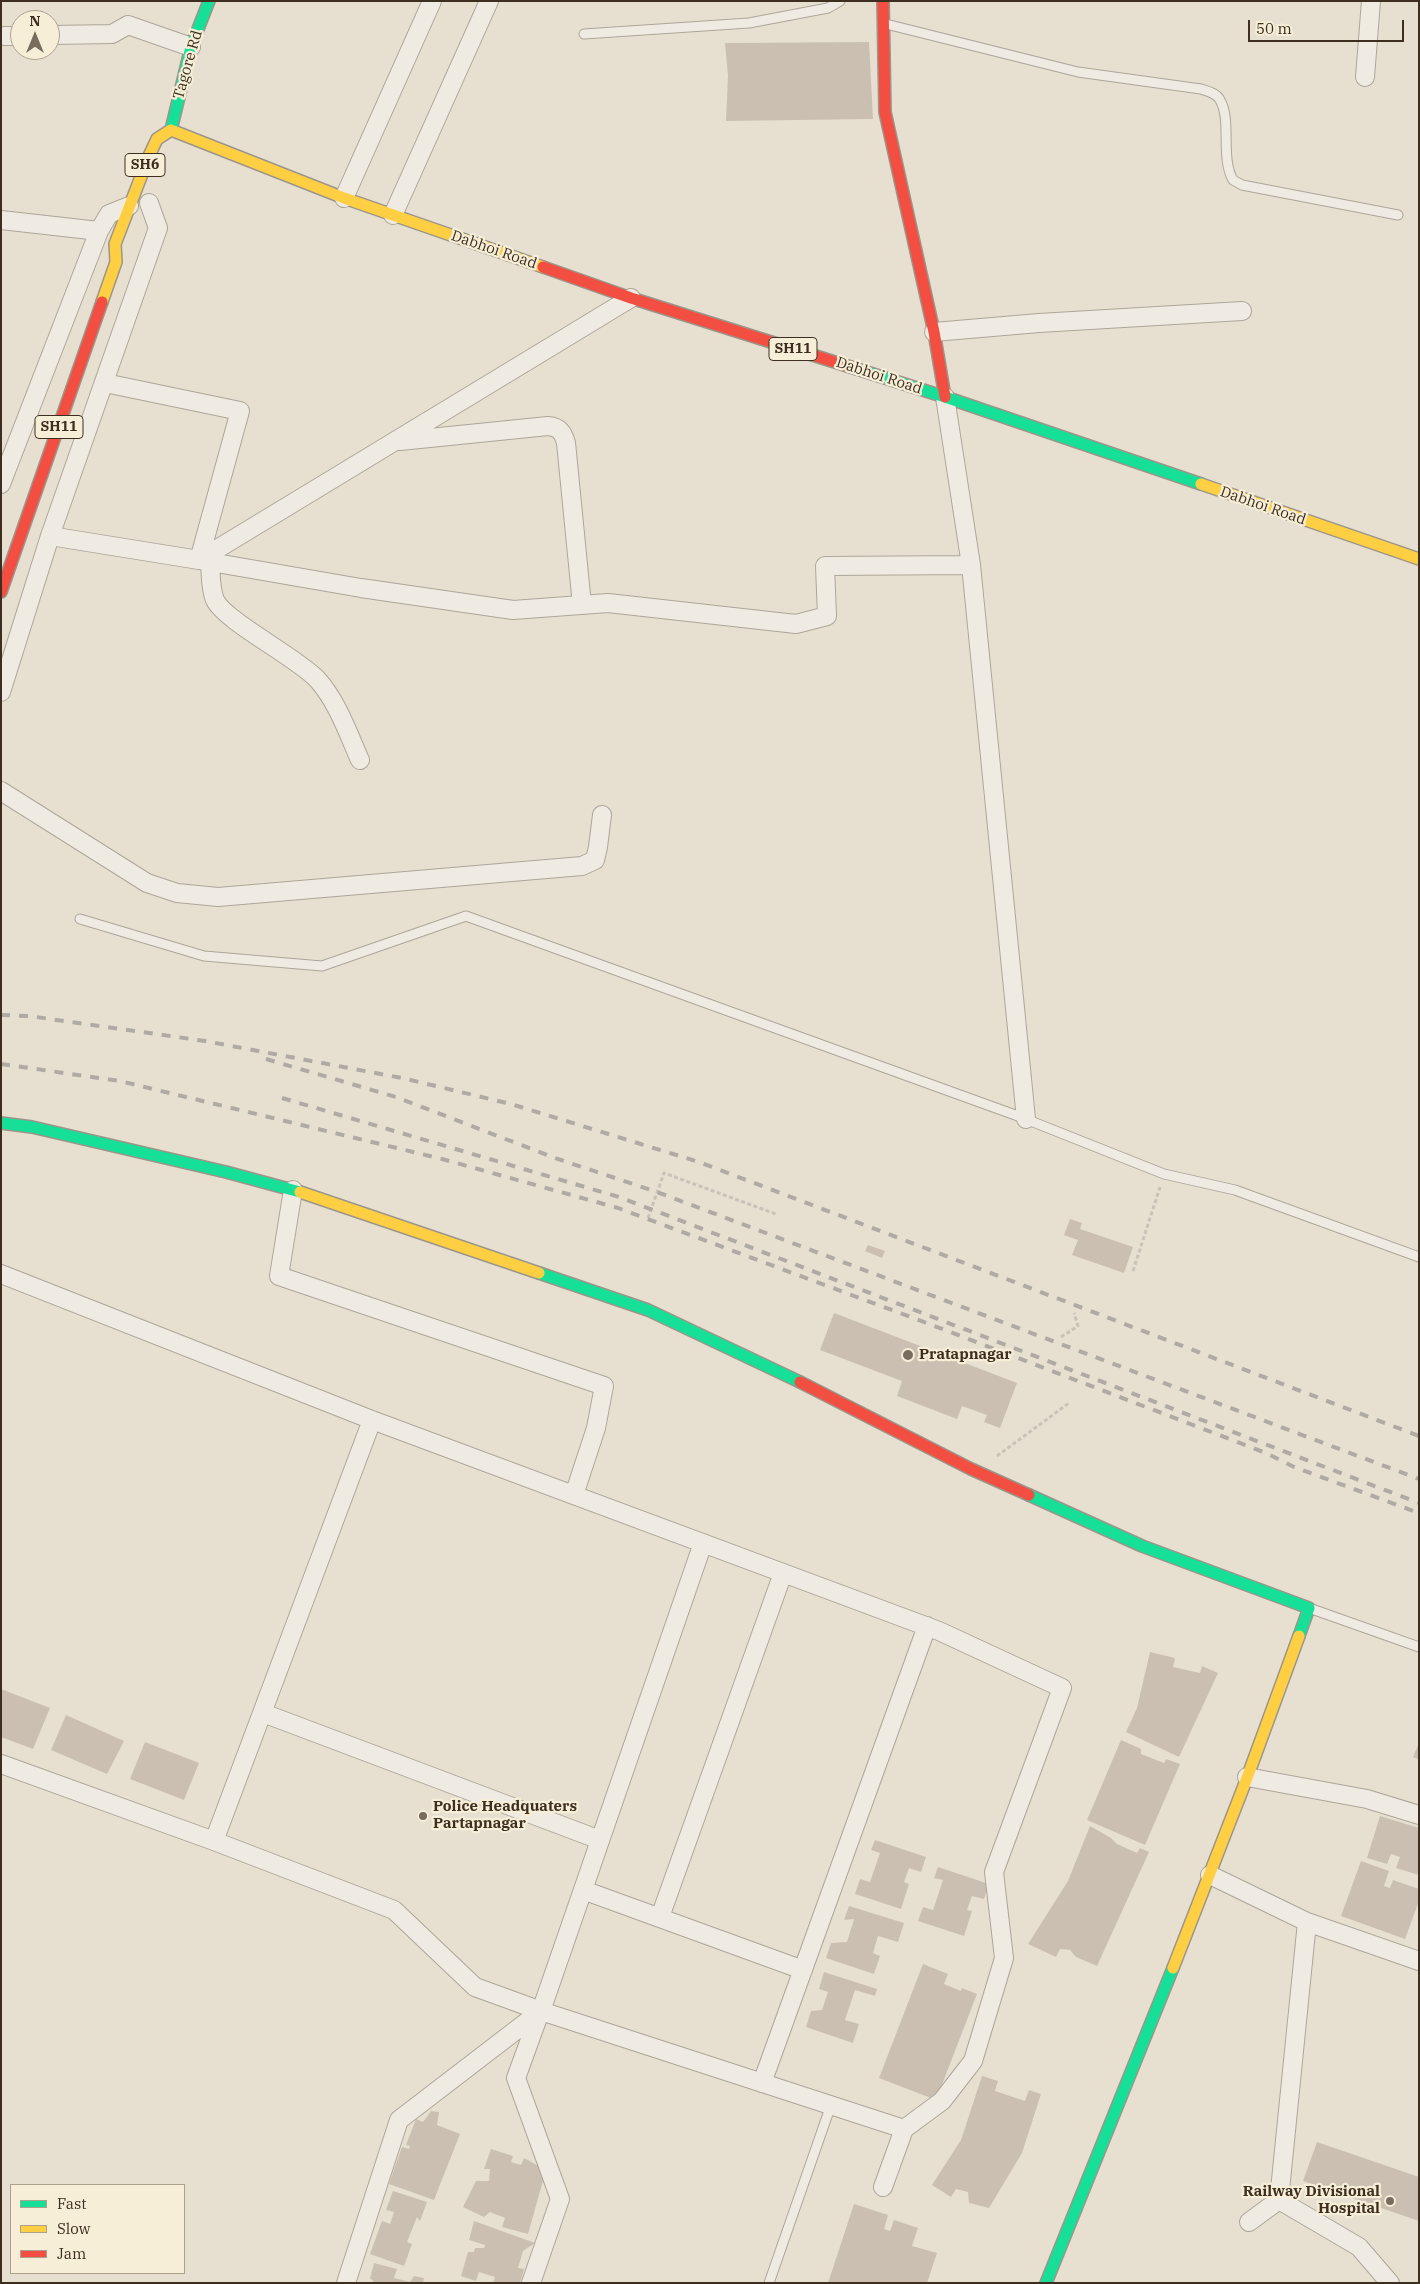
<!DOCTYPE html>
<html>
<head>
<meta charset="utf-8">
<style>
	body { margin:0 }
	#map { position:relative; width:1420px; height:2284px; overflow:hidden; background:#e7e0d1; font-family:"IBM Plex Serif",serif }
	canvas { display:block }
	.frame { position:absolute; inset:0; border:2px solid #3d2e20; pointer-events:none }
	.legend { position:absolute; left:10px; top:2184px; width:175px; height:90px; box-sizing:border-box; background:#f7eed8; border:1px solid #ada18e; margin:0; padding:6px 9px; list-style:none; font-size:15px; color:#3d2e20 }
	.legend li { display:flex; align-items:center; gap:10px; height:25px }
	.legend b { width:25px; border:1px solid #ada18e }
	.north { position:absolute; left:10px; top:10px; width:50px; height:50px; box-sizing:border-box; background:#f7eed8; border:1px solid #ada18e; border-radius:50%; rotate:0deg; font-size:14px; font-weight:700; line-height:20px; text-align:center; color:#3d2e20 }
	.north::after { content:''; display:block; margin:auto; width:18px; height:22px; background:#786c5e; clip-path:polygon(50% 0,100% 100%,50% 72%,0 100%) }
	.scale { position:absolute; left:1248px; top:20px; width:156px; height:22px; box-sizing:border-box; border:2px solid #3d2e20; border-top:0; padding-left:6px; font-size:15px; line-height:18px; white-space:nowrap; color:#3d2e20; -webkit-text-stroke:4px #f7eed8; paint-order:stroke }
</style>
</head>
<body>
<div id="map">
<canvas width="1420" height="2284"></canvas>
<div class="frame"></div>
<ul class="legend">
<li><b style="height:6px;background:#16e098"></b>Fast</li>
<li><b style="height:6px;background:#ffcf43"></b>Slow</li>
<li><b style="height:6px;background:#f24e42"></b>Jam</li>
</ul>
<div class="north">N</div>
<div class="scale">50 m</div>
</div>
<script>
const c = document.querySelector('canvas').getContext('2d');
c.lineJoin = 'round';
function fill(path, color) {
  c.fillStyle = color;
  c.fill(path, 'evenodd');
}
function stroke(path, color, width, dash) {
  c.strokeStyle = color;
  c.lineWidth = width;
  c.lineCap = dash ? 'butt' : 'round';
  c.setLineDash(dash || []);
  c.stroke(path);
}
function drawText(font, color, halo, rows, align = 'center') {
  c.font = font + ' "IBM Plex Serif",serif';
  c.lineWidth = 4.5;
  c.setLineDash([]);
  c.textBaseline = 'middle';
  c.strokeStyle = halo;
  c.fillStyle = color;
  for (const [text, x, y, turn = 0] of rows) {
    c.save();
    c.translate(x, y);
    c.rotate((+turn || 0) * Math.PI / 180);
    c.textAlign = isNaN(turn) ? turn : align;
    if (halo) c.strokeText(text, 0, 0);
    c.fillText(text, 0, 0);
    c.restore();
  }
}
const building = new Path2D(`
	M869,42L873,119L726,121L728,76L725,43Z
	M1070,1219L1082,1223L1080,1229L1133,1247L1124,1273L1072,1255L1078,1240L1064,1235Z
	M868,1245L885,1251L882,1258L865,1251Z
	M834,1313L1017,1383L1000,1428L984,1422L987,1415L962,1406L957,1419L897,1396L902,1381L820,1350Z
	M1150,1652L1175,1658L1173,1667L1200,1673L1202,1666L1218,1673L1179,1757L1126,1732L1137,1708Z
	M1,1689L50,1708L33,1749L1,1737Z
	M66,1715L124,1741L107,1774L51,1750Z
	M1121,1740L1141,1749V1754L1164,1763L1166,1759L1180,1764L1145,1845L1087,1820Z
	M145,1742L199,1763L184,1800L130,1779Z
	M1419,1743V1760L1413,1757Z
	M1380,1816L1419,1828V1875L1396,1868L1400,1857L1391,1854L1387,1864L1367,1858Z
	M1090,1826L1111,1838L1117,1844L1137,1853L1140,1848L1149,1852L1097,1966L1076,1957L1070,1950L1060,1949L1056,1957L1028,1944L1068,1881Z
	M875,1840L926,1857L921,1872L909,1868L904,1882L909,1884L901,1909L855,1894L860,1879L870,1882L880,1853L871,1850Z
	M1361,1861L1389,1871L1384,1886L1390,1888L1393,1880L1419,1889V1901L1405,1939L1341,1916Z
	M938,1867L989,1884L984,1899L972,1896L967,1910L972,1911L964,1936L918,1921L923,1907L933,1910L943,1880L934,1878Z
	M849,1906L904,1923L898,1942L878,1936L873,1953L880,1956L874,1974L826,1958L831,1943L847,1942L854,1919L844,1920Z
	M923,1964L948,1974L944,1984L961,1991L962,1988L977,1994L936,2100L879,2078Z
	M824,1972L877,1989L875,1996L855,1990L845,2020L859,2024L853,2043L806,2027L811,2011L822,2010L828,1992L819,1989Z
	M982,2076L998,2081L995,2091L1025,2101L1029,2090L1041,2094L1022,2153L989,2208L969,2203L968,2192L956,2189L951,2197L932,2185L961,2140Z
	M431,2111L439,2112L437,2125L460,2134L434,2200L389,2184L402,2147L409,2149L410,2146L406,2145L416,2119L423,2122Z
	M1317,2142L1419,2177V2221L1303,2181Z
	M491,2149L513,2156L511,2162L521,2165L524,2158L546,2170L528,2234L502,2227L505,2218L490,2212L484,2217L463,2207L476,2181H489L490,2169H484Z
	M393,2191L427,2202L420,2221L417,2217L407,2242L412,2244L404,2266L370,2254L382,2221L390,2224L394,2212L386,2210Z
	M854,2204L888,2215L884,2229L890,2231L894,2220L918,2228L912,2246L937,2253L927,2283H828Z
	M474,2221L535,2243L523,2251L518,2268L524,2269L520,2283H493L495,2277L479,2272L476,2281L461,2276L468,2252H474L475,2248H484L485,2245L469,2240Z
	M374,2263L397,2269L394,2278L410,2282L414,2276L424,2278L423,2283H373V2280L370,2279Z`);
const path = new Path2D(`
	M648,1218L664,1173L776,1214
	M1133,1271L1160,1187
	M1061,1337L1078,1326L1074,1313
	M997,1456L1069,1403`);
const lane = new Path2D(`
	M886,24L1078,72L1201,89C1207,91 1217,93 1220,100C1232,120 1220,157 1233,180L1242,185L1398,215
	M584,34L749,23L828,8L840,1
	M80,919L204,956L322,966L466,916L1018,1116L1164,1174L1235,1190L1419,1257
	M1309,1608L1419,1647
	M769,2283L831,2105`);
const street = new Path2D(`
	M50,35L112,34L128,25L191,47
	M5,36H20
	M1365,77L1371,1
	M344,198L432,1
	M393,215L489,1
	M1,220L99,231
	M934,332L1039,323L1242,311
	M105,383L240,411L199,560L361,588L513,610L608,603L796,624L827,616L825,566L971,565
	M945,397L971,565L1026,1119
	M400,441L548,426C559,427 563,432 566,443L582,605
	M1,484L99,231L109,214L129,206
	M50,536L199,560L631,298
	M210,562C211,575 210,588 215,600C225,621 296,657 317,679C337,701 348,733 360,760
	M1,692L50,536L158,228L149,203
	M1,791L147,883L177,893L218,897L582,866L595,860L598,847L602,815
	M293,1190L279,1276L604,1386L596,1428L574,1495
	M1,1274L372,1420L939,1631L1062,1688L994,1872L1004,1958L973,2061L942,2101L904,2129L541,2011L475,1987L394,1910L214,1841L1,1764
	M263,1713L600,1840
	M1247,1777L1367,1799L1419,1815
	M214,1841L372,1420
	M1210,1875L1307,1922L1419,1961
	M583,1890L803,1970
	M660,1917L783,1573
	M762,2083L927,1626
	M883,2187L904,2129
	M1279,2200L1359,2247L1390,2283
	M1249,2222L1279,2200L1307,1922
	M346,2283L399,2120L541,2011L703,1543
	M531,2283L560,2199L516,2078L540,2012`);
const fast = new Path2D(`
	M171,130L191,47L209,1
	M857,369L945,397L1201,484
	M1,1123L32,1127L226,1172L300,1192
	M539,1273L648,1310L800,1382
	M1029,1495L1142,1546L1309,1608L1299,1636
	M1046,2283L1173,1968`);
const slow = new Path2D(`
	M171,130L344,198L543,267
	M102,302L116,262L115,244L149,156L157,139L171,130
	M1201,484L1419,559
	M300,1192L539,1273
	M1173,1968L1247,1778L1299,1636`);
const jam = new Path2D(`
	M883,1L885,112L934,332L945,397
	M543,267L631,298L857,369
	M1,592L102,302
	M800,1382L971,1469L1029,1495`);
const rail = new Path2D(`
	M1,1015L29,1016L205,1041L402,1078L511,1104L699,1162L1419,1436
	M266,1059L396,1097L555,1158L657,1192L1419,1479
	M1,1064L120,1081L442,1159L618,1208L924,1322L1266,1453L1294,1467L1419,1513
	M282,1098L619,1197L1419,1503`);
const markers = [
	[908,1355,6,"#786c5e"],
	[423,1816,5,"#786c5e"],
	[1390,2201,5,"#786c5e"]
];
const shields = [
	[145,165,40],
	[793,349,48],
	[59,427,48]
];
const shieldNames = [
	["SH6",145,165],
	["SH11",793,349],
	["SH11",59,427]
];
const streetNames = [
	["Tagore Rd",188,65,-74],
	["Dabhoi Road",494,250,19],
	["Dabhoi Road",879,376,18],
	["Dabhoi Road",1263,506,19]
];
const poiNames = [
	["Pratapnagar",919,1355],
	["Police Headquaters",433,1807],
	["Partapnagar",433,1824],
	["Railway Divisional",1380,2192,"right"],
	["Hospital",1380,2209,"right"]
];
fill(building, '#cbbfb2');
stroke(lane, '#ada599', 11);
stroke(street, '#ada599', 20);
stroke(fast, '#9c958a', 14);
stroke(slow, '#9c958a', 14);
stroke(jam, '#9c958a', 14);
stroke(path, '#c8c2b9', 3, [4, 2.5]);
stroke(lane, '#efebe3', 9);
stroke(street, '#efebe3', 18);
stroke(fast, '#16e098', 11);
stroke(slow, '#ffcf43', 11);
stroke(jam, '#f24e42', 11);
stroke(rail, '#afaaa2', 4, [9, 9]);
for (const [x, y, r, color] of markers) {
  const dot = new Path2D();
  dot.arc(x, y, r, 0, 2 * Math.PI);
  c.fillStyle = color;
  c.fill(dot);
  stroke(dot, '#f7eed8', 2);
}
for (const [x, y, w] of shields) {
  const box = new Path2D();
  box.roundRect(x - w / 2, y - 11.5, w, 23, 4);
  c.fillStyle = '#f7eed8';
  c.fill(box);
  stroke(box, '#3d2e20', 1);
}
drawText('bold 14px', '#3d2e20', null, shieldNames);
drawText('15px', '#3d2e20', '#f7eed8', streetNames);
drawText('bold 15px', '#3d2e20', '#f7eed8', poiNames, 'left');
</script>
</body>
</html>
